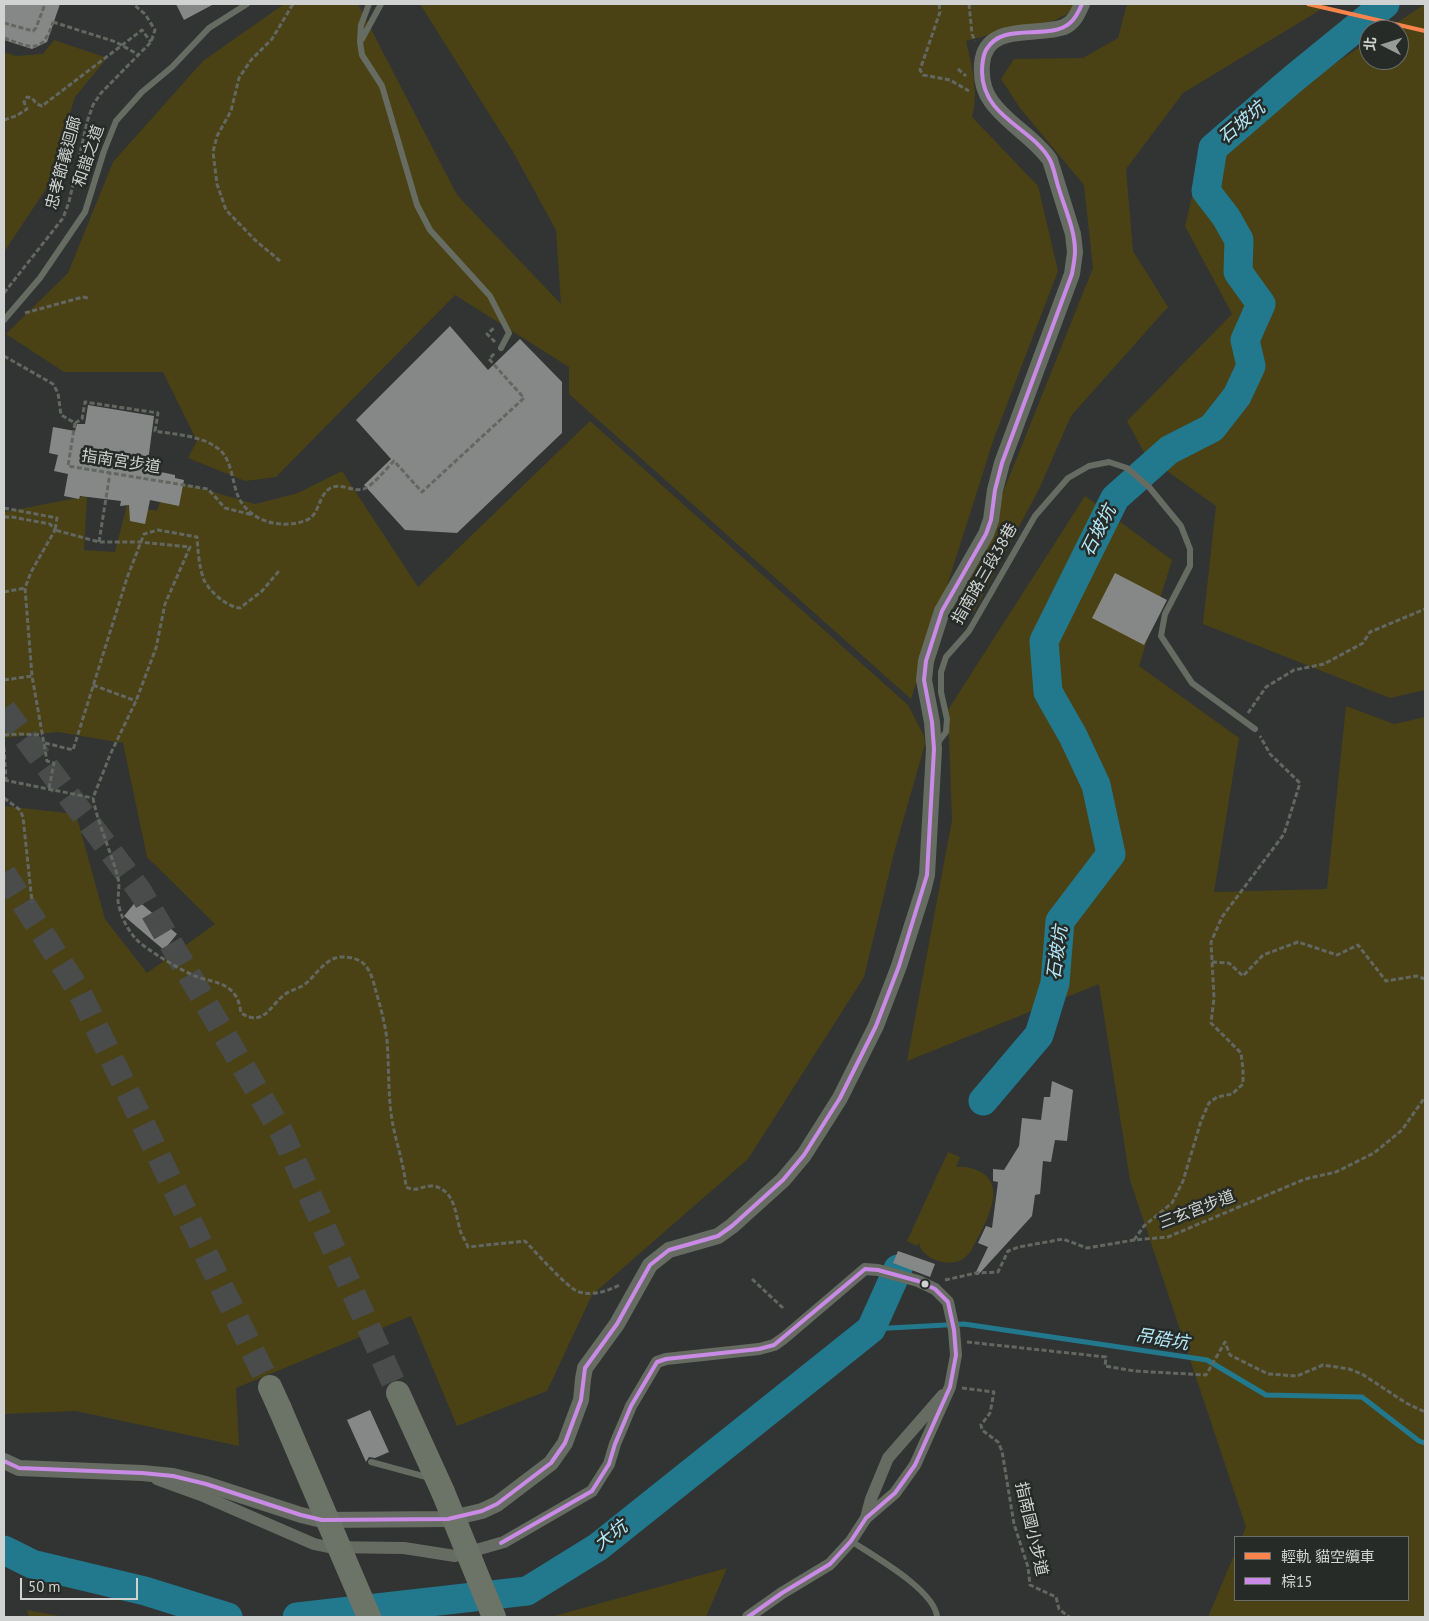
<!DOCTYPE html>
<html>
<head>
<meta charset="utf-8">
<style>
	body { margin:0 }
	#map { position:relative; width:1429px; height:1621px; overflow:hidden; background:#313432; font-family:"PT Sans","Noto Sans TC",sans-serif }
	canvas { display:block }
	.frame { position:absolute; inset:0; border:5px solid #cfd2d0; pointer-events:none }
	.legend { position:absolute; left:1234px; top:1536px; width:175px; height:65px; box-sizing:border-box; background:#262b28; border:1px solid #6a6e6b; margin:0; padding:6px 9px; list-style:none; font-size:15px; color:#cfd2d0 }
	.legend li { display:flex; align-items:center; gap:10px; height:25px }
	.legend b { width:25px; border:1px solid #6a6e6b }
	.north { position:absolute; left:1359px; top:20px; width:50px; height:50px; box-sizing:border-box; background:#262b28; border:1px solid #6a6e6b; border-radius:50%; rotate:275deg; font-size:14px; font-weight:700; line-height:20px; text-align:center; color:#cfd2d0 }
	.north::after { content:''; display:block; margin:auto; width:18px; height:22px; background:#989b99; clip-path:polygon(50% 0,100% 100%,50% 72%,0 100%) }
	.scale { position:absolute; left:20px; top:1578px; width:118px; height:22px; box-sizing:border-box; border:2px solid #cfd2d0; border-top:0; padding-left:6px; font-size:15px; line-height:18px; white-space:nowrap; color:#cfd2d0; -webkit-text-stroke:4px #262b28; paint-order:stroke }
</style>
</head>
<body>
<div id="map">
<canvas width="1429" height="1621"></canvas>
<div class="frame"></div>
<ul class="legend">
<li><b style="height:6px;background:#f8844c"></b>輕軌 貓空纜車</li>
<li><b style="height:6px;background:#ca8be6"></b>棕15</li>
</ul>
<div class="north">北</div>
<div class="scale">50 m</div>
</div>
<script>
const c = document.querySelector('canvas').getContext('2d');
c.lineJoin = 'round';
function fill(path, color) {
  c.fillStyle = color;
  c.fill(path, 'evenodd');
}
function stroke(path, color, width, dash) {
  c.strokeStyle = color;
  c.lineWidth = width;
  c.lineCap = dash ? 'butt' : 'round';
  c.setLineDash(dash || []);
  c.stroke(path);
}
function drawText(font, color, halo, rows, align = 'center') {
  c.font = font + ' "PT Sans","Noto Sans TC",sans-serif';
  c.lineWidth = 5;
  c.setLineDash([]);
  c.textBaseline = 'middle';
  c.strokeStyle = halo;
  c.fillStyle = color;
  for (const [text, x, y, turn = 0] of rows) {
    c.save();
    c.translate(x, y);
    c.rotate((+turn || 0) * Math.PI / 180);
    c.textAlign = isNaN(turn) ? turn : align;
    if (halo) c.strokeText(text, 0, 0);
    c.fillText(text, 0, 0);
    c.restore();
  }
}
const green = new Path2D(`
	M284,4H358L457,195L561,304L556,230L512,150L420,4H1088L1040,27L1011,29L966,41C972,66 979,92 972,117L1038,186L1058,271L994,438L911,699L569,394V367L455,295L276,477L245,481L188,458L197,441L163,372H64L6,334L68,273L113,162L203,61Z
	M1127,4H1330L1183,93L1126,169L1133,251L1168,307L1071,416L1039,489L973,613L957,607L1093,268L1084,185L1020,108L1001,79L1014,59L1083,58L1118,38Z
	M1425,4V690L1390,698L1203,624L1216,506L1146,456L1127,421L1232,314L1185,226L1203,150L1369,41V60H1399V30H1386Z
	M54,40L107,58L75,97L46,189L4,252V52L16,56L43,54Z
	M590,421L908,705L924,736L925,744L895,849L864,977L748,1159L592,1295L547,1391L457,1426L411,1316L236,1388L239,1446L76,1411L4,1414V806L76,814L105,919L147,973L215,924L147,857L123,743L58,732L4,738V512L87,496L84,550L115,552L127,505L157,511L167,479L255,504L298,493L342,471L418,587Z
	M1085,496L1172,560L1139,666L1239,738L1214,892L1327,889L1346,706L1394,724L1425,717V1617H1208L1235,1553V1600H1408V1537H1242L1246,1527L1130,1180L1099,984L907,1061L952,820L948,710Z
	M948,1152L960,1157L956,1167C963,1166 971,1167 979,1171C1011,1186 981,1230 971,1251C967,1256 962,1261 955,1262C942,1265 921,1257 919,1243L917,1246L907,1241Z
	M727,1568L706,1617H551Z
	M27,1610L65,1617H29Z`);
const stream = new Path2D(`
	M871,1329L964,1324L1207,1360L1266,1395L1362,1397L1419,1441L1425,1443`);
const river = new Path2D(`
	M983,1101L1039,1035L1055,983L1060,921L1111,854L1096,785L1073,736L1048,692L1044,641L1115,498L1169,450L1212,428L1237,396L1251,366L1245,340L1261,304L1238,272L1239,240L1226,217L1206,191L1213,148L1293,79L1385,4
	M4,1550L32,1564L145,1591L228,1617
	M297,1617L527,1591L598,1547L871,1329L898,1269`);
const building = new Path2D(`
	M4,4H60L47,42L32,49L4,40Z
	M176,4H214L184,20Z
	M450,326L488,370L520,339L562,382V433L457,533L405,530L364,485L391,459L356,420Z
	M88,405L154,416L147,469L175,475V478L184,480L179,506L150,500L145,524L130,521L129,505L120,506L121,501L80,496L79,499L64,496L68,474L54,471L58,455L49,453L53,427L75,431L77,424H85Z
	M1115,573L1167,600L1144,645L1092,618Z
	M137,900L177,934L164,950L124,916Z
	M1052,1081L1073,1090L1067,1141L1055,1140L1051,1162L1043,1161L1040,1194L1035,1195L1032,1216L978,1275L975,1274L988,1247L978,1243L986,1226L992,1228L998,1182L993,1181V1169L1004,1170L1019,1146L1022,1118L1041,1120L1044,1097H1050Z
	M898,1251L935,1264L930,1277L893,1263Z
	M370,1410L389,1452L375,1458L369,1457L366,1462L347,1420Z`);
const motorwayTunnel = new Path2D(`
	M4,709L140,891L282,1133L398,1393
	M4,873L79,991L270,1387`);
const path = new Path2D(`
	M939,4L940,12L920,70L923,75L950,80L969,91
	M969,4L972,34L975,41
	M4,23L33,31L36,28L45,4
	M4,38C32,48 42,55 53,22
	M958,69L966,76
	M4,120L16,116L27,109L24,102L27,97L32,98L37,104L42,106L142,30L151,42
	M280,261L255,240L226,210L217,184L213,152L217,136L231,111L239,78L251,60L272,39L293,4
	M4,293L63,218L69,202L87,122L93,105L101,93L151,42L155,30L145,14L133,4
	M25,313L83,297L88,298
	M495,342L487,334L495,327
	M4,356L53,384L58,393L61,415L75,423
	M75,423L82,419L85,402L158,413L155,431C177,435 202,435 220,450C232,461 232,482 238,496C249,522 282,530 307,520C319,515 318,497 329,489C340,481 354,494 366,488C375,483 386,469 394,461L422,492L524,398L489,359L495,353
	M75,423L68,466L208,489L225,508L253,515
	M4,508L57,518L55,530L99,542H141L190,547L165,604L156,648L136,701L110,755L93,798
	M4,517H12L50,524L55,530L31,572L25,588L32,676L47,761L54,763L49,788
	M99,542L110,473
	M4,592L25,588
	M4,680L32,676
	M93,685L136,701
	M1248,713L1266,687L1294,670L1324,664L1363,643L1370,632L1425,609
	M4,735L19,734L42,735
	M45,743L73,750L127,578L144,534L158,530L197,537C198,551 199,567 204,580C210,592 227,607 240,608L262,591L279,571
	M4,747L6,780
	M4,780L93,798
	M4,798L20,810L23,817L32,902
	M93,798C98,825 111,851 118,878C120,886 118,894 118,901C120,915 127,929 136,939C145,949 185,973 198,977C212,982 226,982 235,995C239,1000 240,1007 241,1013C264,1027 269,1007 284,995C290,990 298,989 304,985C316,976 326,956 343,957C350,957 359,959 364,964C371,971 374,983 376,992C381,1008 385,1024 387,1040C389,1064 388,1089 391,1113C394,1138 404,1162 406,1187C418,1193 422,1185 433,1186C456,1190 455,1215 461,1233C463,1237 466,1242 468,1247L525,1241C534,1250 569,1290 579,1292C594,1296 607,1291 620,1285
	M1212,962L1229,963L1243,976L1263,955L1298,942L1337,955L1358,945L1386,981L1416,976L1425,979
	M1134,1240L1144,1226L1172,1203L1183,1181L1201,1121L1209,1103L1217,1097L1232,1094L1243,1084V1069L1241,1053L1211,1023L1214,998L1211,942L1222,917L1284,834L1300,783L1270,754L1260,736
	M752,1279L783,1308
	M945,1280L976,1273L998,1272L1008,1251L1019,1247L1063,1239L1087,1248L1134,1240L1168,1237L1305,1179L1336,1172L1374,1153L1402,1130L1425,1097
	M967,1342L1106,1357L1105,1366L1135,1371L1206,1375L1225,1342L1230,1355L1268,1374L1297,1376L1323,1365L1349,1369L1362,1374L1406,1403L1425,1412
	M962,1388L994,1392L990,1413L981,1425L982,1430L998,1442L1002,1451L1014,1524L1028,1567L1030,1585L1056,1597L1059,1609L1069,1617`);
const service = new Path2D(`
	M369,4L361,25L360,42L362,55L382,86L417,205L430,230L490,296L509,333L501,348
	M362,39L381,4
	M4,320L40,278L85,212L104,151L116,121L142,92L172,67L209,28L247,4
	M936,745L946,732L947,719L941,692V672L946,657L969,631L1035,516L1068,478L1089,466L1109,462L1127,468L1149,487L1181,526L1190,549V566L1165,614L1161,636L1192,683L1255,729
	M371,1462L430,1478
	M851,1541C872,1555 935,1590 937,1617`);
const minor = new Path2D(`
	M157,1479L201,1495L314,1544L328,1547L404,1548L455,1556L504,1542L592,1491L609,1464L615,1444L631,1406L657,1362L666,1359L759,1349L774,1345L784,1338L865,1269L878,1270L918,1281L935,1289L948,1302L954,1330L956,1355L950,1387L915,1465L895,1493L866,1518L851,1541L830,1564L782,1593L748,1617
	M866,1518L871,1499L888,1458L943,1395`);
const tertiary = new Path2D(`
	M4,1461L19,1468L142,1473L173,1476L206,1484L301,1515L322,1520L448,1519L482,1511L497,1504L551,1463L565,1443L581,1400L583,1379L585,1368L617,1324L650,1265L669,1250L718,1236L732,1226L783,1180L804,1155L840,1098L876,1026L899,966L923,891L927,875L934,749L932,722L924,680L926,661L942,611L986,534L991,520L995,490L1002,463L1072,274L1075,252L1073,234L1050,160C1034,137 1007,124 991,101C983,90 981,77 982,64C985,22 1037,37 1064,27C1074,23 1078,13 1082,4`);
const motorway = new Path2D(`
	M270,1387L280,1409
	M398,1393L443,1492`);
const pathBridge = new Path2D(`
	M53,22L116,42L139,55`);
const motorwayBridge = new Path2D(`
	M280,1409L369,1617
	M443,1492L494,1617`);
const bus1 = new Path2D(`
	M4,1461L19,1468L142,1473L173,1476L206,1484L301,1515L322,1520L448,1519L482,1511L497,1504L551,1463L565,1443L581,1400L585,1368L617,1324L650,1265L669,1250L718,1236L732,1226L783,1180L804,1155L840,1098L876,1026L899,966L927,875L934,749L932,722L924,680L926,661L942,611L986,534L991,520L995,490L1002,463L1072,274C1073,267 1075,259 1075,251C1075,230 1065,209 1059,189C1056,180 1054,168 1050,160C1032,127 983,118 982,72C982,65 983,56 986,50C1003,20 1048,42 1070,23C1076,18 1079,11 1082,4
	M501,1543L592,1491L609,1464L615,1444L631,1406L657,1362L666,1359L759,1349L774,1345L865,1269L878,1270L918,1281L935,1289L948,1302L954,1330L956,1355L950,1387L915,1465L895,1493L866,1518L851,1541L830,1564L782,1593L748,1617`);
const tram1 = new Path2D(`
	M1308,4L1425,31`);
const markers = [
	[925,1284,4.5,"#cfd2d0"]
];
const streetNames = [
	["和諧之道",89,156,-71],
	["忠孝節義迴廊",64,163,-75],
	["指南宮步道",121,462,9],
	["指南路三段38巷",985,574,-60],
	["三玄宮步道",1197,1210,-21],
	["指南國小步道",1031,1529,77]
];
const waterNames = [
	["石坡坑",1242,123,-40],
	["石坡坑",1099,531,-63],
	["石坡坑",1058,953,-82],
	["吊硞坑",1162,1340,9],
	["大坑",611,1536,-37]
];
fill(green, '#4a4215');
stroke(stream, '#22788d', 5);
stroke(river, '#22788d', 29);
fill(building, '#868887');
stroke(motorwayTunnel, '#494c4a', 24, [24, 12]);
stroke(path, '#636761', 3, [5, 2.5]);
stroke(service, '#676c62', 6);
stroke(minor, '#676c62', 12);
stroke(tertiary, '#676c62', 16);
stroke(motorway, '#6c7367', 24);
stroke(pathBridge, '#636761', 3, [5, 2.5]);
stroke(motorwayBridge, '#6c7367', 24);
stroke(bus1, '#ca8be6', 4);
stroke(tram1, '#f8844c', 4);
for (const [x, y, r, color] of markers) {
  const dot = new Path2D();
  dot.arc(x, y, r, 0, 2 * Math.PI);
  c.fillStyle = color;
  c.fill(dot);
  stroke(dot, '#262b28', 2);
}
drawText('16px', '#cfd2d0', '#262b28', streetNames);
drawText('italic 18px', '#b4e8f8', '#262b28', waterNames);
</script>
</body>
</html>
